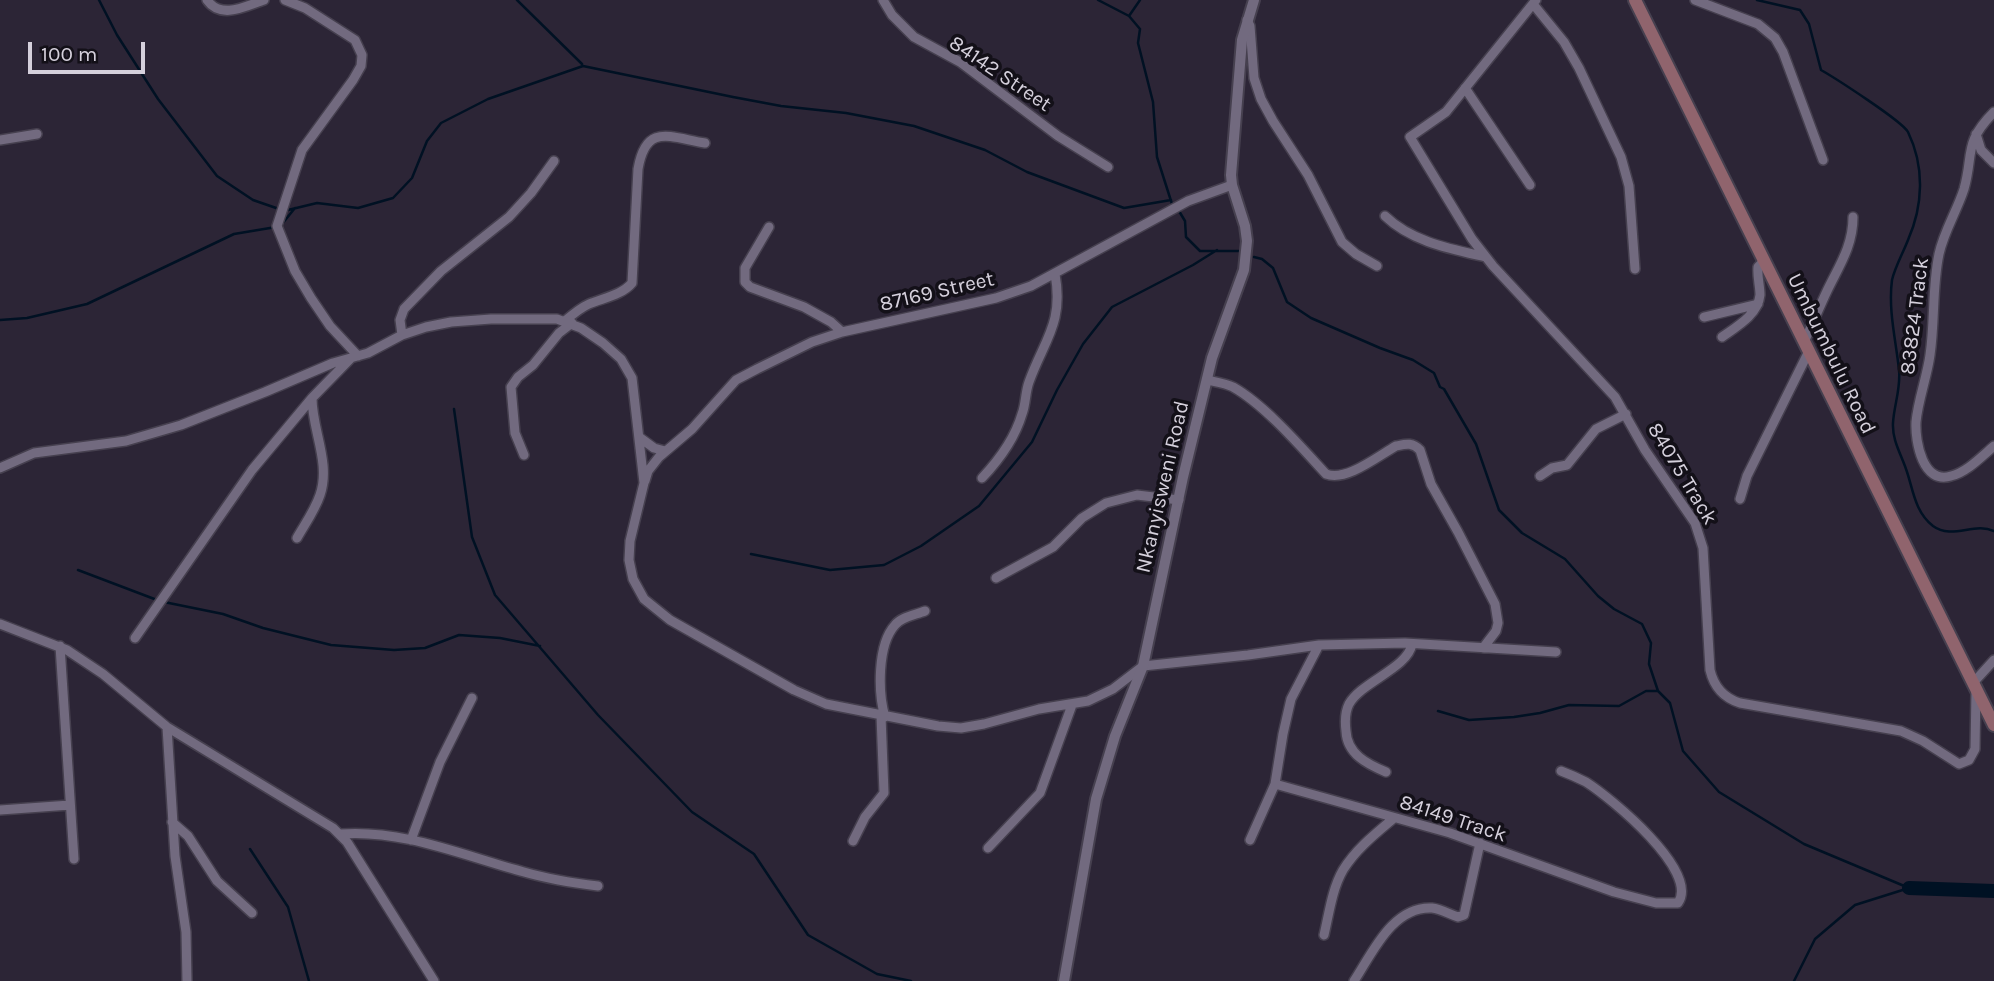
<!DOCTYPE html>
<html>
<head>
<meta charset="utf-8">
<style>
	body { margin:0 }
	#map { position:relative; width:1994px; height:981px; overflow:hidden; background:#2c2536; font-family:Karla,sans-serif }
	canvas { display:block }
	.scale { position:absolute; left:28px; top:42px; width:117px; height:32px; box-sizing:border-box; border:4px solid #d5d0dc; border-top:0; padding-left:9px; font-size:21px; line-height:24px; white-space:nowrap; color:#d5d0dc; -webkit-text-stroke:5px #131018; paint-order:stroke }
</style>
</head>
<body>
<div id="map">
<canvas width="1994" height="981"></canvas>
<div class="scale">100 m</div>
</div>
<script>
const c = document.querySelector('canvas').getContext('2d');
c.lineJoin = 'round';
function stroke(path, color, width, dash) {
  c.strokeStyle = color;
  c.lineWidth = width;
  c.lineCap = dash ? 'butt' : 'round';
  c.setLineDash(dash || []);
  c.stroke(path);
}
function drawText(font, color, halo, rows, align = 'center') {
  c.font = font + ' Karla,sans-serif';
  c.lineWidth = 7;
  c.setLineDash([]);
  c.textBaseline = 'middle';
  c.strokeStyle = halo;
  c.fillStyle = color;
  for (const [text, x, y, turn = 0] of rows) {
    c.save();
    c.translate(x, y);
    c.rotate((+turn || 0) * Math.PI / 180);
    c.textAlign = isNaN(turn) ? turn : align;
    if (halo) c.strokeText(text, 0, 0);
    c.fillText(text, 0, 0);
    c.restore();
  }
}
const stream = new Path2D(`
	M99,0L117,35L158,99L217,176L253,200L279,209
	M517,0L582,64
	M1098,0L1129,16
	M1140,0L1129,16L1140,29L1138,43L1153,102L1157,157L1172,204
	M1757,0L1800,10L1809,24L1821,70C1835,78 1902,121 1908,132C1925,167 1923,206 1908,240C1903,253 1895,267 1892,280C1888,310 1896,341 1899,370C1901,388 1894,405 1893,423C1892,440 1901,454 1906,469C1913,488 1914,511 1933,526C1952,540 1974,522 1994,531
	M288,210L317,203L358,208L393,198L412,178L427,141L441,123L488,99L583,66L733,97L781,106L846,113L914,126L985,150L1027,172L1124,208L1171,200
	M1179,211L1185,221L1186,237L1200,251H1240
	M282,224L295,208
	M1254,257L1262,259L1273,268L1287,302L1311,318L1380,348L1413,360L1434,373L1440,387L1444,389L1476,444L1499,510L1522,533L1565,559L1598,596L1614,609L1642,624L1651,643L1649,664L1658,691L1670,703L1683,751L1719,792L1804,844L1909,888
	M0,320L27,318L87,304L234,234L276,227
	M454,409L472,537L495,595L598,715L692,812L754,854L808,935L877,974L911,981
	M751,554L830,570L884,565L921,546L979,506L1032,442L1057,390L1083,344L1112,307L1193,265L1217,250
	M78,570L157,600
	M164,602L223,614L263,628L331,645L394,650L425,648L459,635L500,638L540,646
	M1438,711L1469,720L1514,717L1540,713L1569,705L1619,706L1646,691H1658
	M250,849L288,907L309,981
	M1794,981L1815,939L1855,905L1909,888`);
const river = new Path2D(`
	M1909,888L1994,891`);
const minor = new Path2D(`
	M207,0C221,20 246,6 264,0
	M285,0L305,8L355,40L362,55L361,66L353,80L302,150L277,226L295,271L311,298L330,326L358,356
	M883,0L892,15L914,37L960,62L1058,136L1108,167
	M1536,0L1446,112L1410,137L1472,239L1493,266L1615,397L1645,450L1695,523L1703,548L1710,670C1714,687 1724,698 1740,703L1901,731L1923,741L1959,764L1969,760L1975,749L1976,691
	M1695,0L1758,24L1775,38L1783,52L1823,160
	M1533,4L1564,42L1579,68L1621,157L1629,186L1635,269
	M1247,20L1250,26L1254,78L1261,99L1273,121L1308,175L1342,242L1356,254L1377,266
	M1465,88L1530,185
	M1994,112C1963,143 1974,154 1964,189C1957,211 1944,231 1939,254C1932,287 1935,321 1930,355C1927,377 1918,400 1916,422C1915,442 1923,485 1951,476C1967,472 1981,457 1994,446
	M1976,134L1981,150L1994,163
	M0,140L37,134
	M1385,216C1412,242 1451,249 1486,257
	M769,227L745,268V282L750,287L804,307L831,322L842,332
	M1704,317L1758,304
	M565,321C573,314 580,308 589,304C603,298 622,295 632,283L638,169C646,123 669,137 705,143
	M402,335L400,320L404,309L441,271L509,217L531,193L554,161
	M1722,337C1736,327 1758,315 1760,295C1760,286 1757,276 1758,267L1764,261
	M1804,342C1812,325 1819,308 1827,291C1839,266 1853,246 1853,217
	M1207,380C1216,382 1225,383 1233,387C1265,405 1301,447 1326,474C1346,482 1378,456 1396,446C1406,444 1412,442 1420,450L1431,484L1458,532L1495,604L1498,623L1496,631L1483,648
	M639,437L654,448L665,451
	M524,455L515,433L511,387L518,377L533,365L559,333L572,323
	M0,468L34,453L126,441L181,425L265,392L333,363L368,353L402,335L426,327L451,322L491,319H557L581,328L603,343L621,359L632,378L644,483L630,541L629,560L633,579L644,599L670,620L794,690L826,704L938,726L961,728L984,724L1039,709L1088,701L1113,689L1143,666L1248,655L1319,645L1405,643L1556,652
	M1540,476L1552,468L1567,465L1596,429L1626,414
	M982,478C999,460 1015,438 1022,414C1026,404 1025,393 1029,382C1044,340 1064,323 1055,274
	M645,481L648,471L659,457L692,429L736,380L757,369L812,342L842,332L996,298L1031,286L1188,201L1232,185
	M1740,499L1747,476L1809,351
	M297,538C305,524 315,510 320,495C331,463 312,430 312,398
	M996,578L1053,547L1082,518L1106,503L1137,495L1179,500
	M0,624L67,650L103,674L167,727L333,828L347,842L434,981
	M135,638L252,470L312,398L351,358
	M60,646L74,859
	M1973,683L1994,660
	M885,717C878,693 877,645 895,625C901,617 915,615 925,611
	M167,727L175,856L186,932L187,981
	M1386,772C1367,764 1347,754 1346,731C1345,723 1345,712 1349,704C1361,682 1408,668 1412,644
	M1275,784L1283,734L1291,699L1319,645
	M0,810L70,805
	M172,822L188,836L217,881L252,913
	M340,834C403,829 464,856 524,872C548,879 573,883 598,886
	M411,840L440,762L472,698
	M1250,840L1275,784L1450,833L1614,892L1656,903H1678C1700,871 1611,798 1586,782C1578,778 1569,774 1561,771
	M853,841L865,817L884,793L881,716
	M988,848L1040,793L1072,705
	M1324,935C1329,914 1332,889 1343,870C1356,849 1375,834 1394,818
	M1354,981C1372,954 1392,906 1432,908C1441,909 1449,914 1458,917L1464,915L1480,843`);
const tertiary = new Path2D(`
	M1064,981L1096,799L1115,736L1143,666L1183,477L1212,358L1244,270L1247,241L1245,226L1232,185L1231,175L1242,40L1254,0`);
const secondary = new Path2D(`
	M1635,0L1994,725`);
const streetNames = [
	["84142 Street",1000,74,34],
	["87169 Street",937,292,-13],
	["83824 Track",1915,316,-83],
	["Umbumbulu Road",1831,354,64],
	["84075 Track",1682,474,59],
	["Nkanyisweni Road",1163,487,-77],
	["84149 Track",1453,819,18]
];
stroke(stream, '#001123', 2.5);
stroke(river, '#001123', 14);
stroke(minor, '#46404f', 12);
stroke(tertiary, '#46404f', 14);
stroke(secondary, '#46404f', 16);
stroke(minor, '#726a7f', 9);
stroke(tertiary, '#726a7f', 10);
stroke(secondary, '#90646d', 12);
drawText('21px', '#d5d0dc', '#131018', streetNames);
</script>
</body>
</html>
